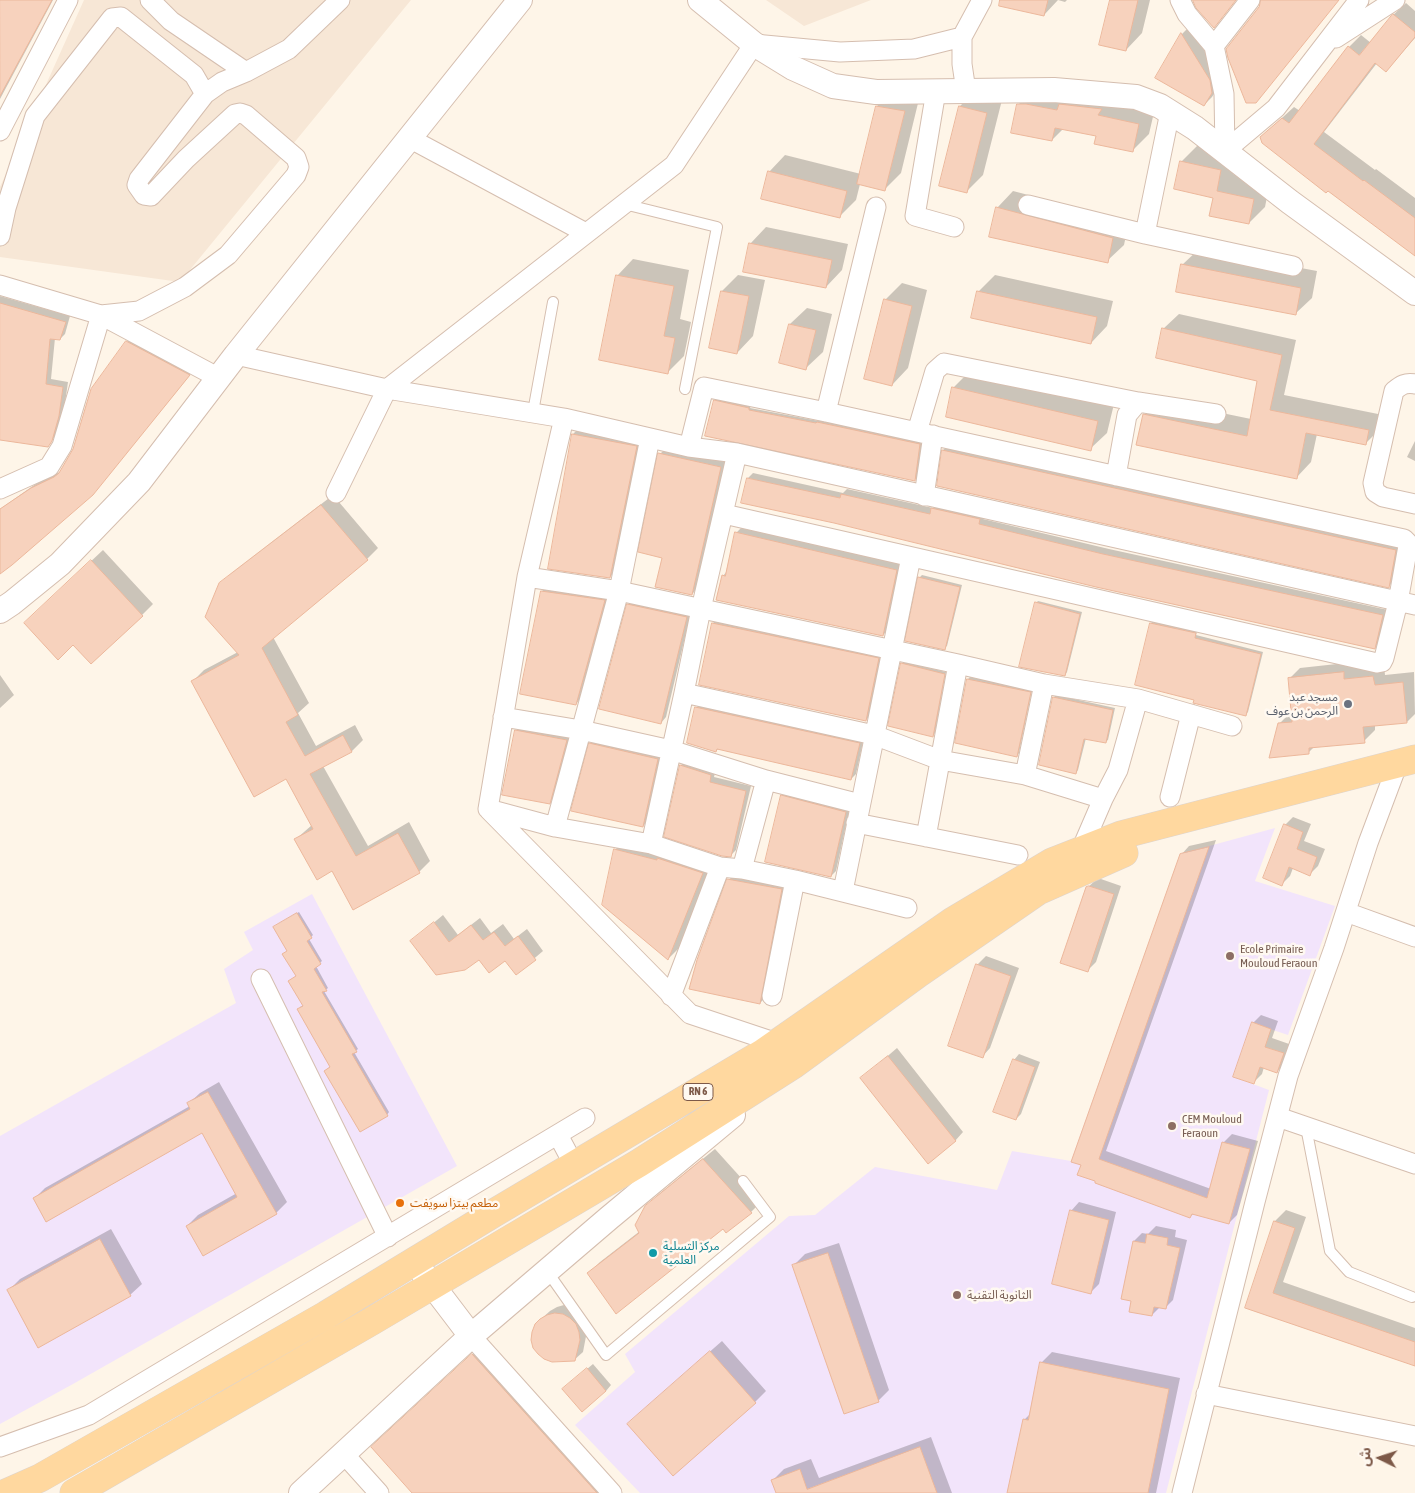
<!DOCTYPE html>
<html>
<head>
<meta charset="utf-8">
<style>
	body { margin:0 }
	#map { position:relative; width:1415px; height:1493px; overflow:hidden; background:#fef5e8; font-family:"Asap Condensed","Noto Sans Arabic",sans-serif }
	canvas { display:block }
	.north { position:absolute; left:1355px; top:1433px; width:50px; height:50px; -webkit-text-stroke:4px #fff9f1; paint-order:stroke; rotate:274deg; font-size:14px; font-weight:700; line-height:20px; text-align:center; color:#7d5948 }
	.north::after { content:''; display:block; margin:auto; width:18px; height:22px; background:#7d5948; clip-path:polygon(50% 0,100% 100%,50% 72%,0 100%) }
</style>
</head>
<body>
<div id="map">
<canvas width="1415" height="1493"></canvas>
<div class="north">ش</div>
</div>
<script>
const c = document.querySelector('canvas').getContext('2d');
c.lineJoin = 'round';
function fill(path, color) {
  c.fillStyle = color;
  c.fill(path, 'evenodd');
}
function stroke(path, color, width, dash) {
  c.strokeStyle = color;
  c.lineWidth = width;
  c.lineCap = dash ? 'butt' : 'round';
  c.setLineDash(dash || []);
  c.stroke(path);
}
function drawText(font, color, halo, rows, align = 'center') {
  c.font = font + ' "Asap Condensed","Noto Sans Arabic",sans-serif';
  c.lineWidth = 5;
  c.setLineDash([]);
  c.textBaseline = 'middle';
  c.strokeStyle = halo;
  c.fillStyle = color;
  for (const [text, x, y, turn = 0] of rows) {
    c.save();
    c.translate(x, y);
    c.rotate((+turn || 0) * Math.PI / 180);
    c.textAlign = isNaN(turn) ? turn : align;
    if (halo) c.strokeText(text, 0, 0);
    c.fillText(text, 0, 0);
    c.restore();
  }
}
const residential = new Path2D(`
	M84,0H411L180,282L0,257V187Z
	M766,0H871L804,26Z`);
const education = new Path2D(`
	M1275,828L1255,881L1335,906L1288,1035L1252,1023L1234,1077L1269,1090L1166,1493H640L575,1425L635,1372L625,1354L789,1216L815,1215L875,1167L997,1190L1012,1151L1071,1161L1180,854Z
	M312,894L457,1166L73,1384L0,1424V1136L236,1003L224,969L253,950L244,932Z`);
const shadow = new Path2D(`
	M0,0H53L0,99Z
	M1022,0H1067L1065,2L1058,0L1044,15Z
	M1112,0H1150L1142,33L1126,50Z
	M1406,3L1415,11V38L1386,71L1377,63L1324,132L1375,170L1376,169L1415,198V255L1261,137L1294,107L1300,111L1349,47L1361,35L1371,43L1391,17Z
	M1190,26L1217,72L1220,84L1212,97L1204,105L1157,78L1182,34Z
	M1035,88L1155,108L1149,134L1133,150L1097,135L1064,128L1052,140L1018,105Z
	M894,90L920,95L901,173L884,190L860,184L856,200L839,217L769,172L785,155L861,174L877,106Z
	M977,90L1003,96L983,175L967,191L941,185L960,106Z
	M1198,145L1237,154L1233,174L1270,182L1265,207L1249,223L1215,197L1181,162Z
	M1013,191L1129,221L1124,245L1107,261L997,208Z
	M766,227L848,244L842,270L826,287L750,244Z
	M1199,249L1317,271L1312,298L1295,314L1182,265Z
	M633,259L689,270L680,319L691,322L684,356L667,373L617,276Z
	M738,275L765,280L753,336L737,353L722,291Z
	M995,275L1113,301L1107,326L1091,343L978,292Z
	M902,283L927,290L908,368L892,385L885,300Z
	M0,296L70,316L65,334L60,339L55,338L51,379L68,382L64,410L56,435L48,445L0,438Z
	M807,308L832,314L823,352L806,368L781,362L790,324Z
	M1179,314L1296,340L1284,395L1383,415L1381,428L1365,444L1317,434L1311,462L1296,478L1144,415L1159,400L1251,419L1259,380L1163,329Z
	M132,337L194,370L98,488L0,572V509L37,483L60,472L74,450L127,342Z
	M970,371L1114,404L1107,433L1090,449L947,416L954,387Z
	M717,399L751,406L750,408L819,421L820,420L922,442L917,478L914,480L715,401Z
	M578,429L641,441L615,572L610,577L549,568L573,434Z
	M1415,441V461L1407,457Z
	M949,445L1400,545L1394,581L1389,586L938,485L943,450Z
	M665,449L726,462L697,589L692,594L660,454Z
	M753,473L843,493L847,489L933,508L938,504L984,514L983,519L1109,549L1388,610L1380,642L1374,648L748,478Z
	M333,495L378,548L367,559L273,637L309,703L298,713L316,746L355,725L363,740L352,751L323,766L368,846L409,822L430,861L419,872L333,870L296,839L312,825L286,778L193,681L204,670L238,652L220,584L232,573Z
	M741,528L902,564L888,630L883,635L723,576L727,571L736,533Z
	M103,550L153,604L142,615L73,644L37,612Z
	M922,575L962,585L947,646L944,648L907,640L920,577Z
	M548,586L609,595L581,698L576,704L522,693L542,591Z
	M633,600L691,612L666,717L661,723L628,605Z
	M1038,601L1082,612L1067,672L1065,675L1036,603Z
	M718,618L883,653L871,715L866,720L701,684L713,623Z
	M1153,621L1197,631L1196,635L1263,652L1248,712L1246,714L1196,699L1151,623Z
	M904,662L946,672L935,733L933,736L902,664Z
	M1355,662V668L1384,665L1385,675L1414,672L1415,714L1407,722L1375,725V730L1364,741L1315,746L1309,752L1279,724L1290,713L1292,712L1289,679L1300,668Z
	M0,675L14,695L0,708Z
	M970,677L1032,690L1019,753L1017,756L968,679Z
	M1056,695L1115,708L1108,740L1105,742L1086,738L1078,770L1076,773L1054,697Z
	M702,702L864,738L856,774L851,779L718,749L716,751L696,708Z
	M524,723L574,732L557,795L549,803L516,731Z
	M596,739L663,754L648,821L643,826L590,744Z
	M686,760L716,769L714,777L751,786L736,850L731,855L666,836L681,765Z
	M787,791L850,807L836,871L831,876L782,796Z
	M1293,817L1311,824L1304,841L1325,849L1318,866L1310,874L1293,868L1290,876L1282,884L1285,825Z
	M626,838L713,862L679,948L668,959L615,850Z
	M1216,840L1106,1151L1211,1189L1224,1142L1232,1134L1258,1141L1237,1215L1229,1223L1194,1213L1190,1217L1079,1174L1181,855L1189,846Z
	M734,874L786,884L765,998L760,1003L729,880Z
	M1098,878L1121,886L1096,962L1087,971V888Z
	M299,912L313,935L309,939L322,961L316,966L328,988L324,991L358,1049L354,1052L389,1112L387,1115L325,1071L331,1066L300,1007L304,1005L297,976L277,925Z
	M443,915L458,935L480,918L491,933L503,924L514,939L527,929L543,951L516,974L505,959L479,958L412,941Z
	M986,956L1019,968L990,1048L982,1057L949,1045L978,964Z
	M1261,1015L1278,1021L1272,1038L1292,1045L1285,1063L1277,1072L1264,1067L1262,1074L1254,1082L1253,1023Z
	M897,1048L963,1132L955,1141L862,1078Z
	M1019,1054L1040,1062L1021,1114L1016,1119L1014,1060Z
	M219,1082L287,1202L276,1213L187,1226L198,1215L237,1193L202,1132L34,1199L45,1188L190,1106L188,1104L200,1093Z
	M715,1149L762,1201L751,1212L727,1231L724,1227L589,1273L600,1262L640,1231L646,1207L658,1195Z
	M1079,1202L1116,1212L1099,1284L1090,1293L1071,1211Z
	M1286,1210L1306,1217L1283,1282L1415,1328V1365L1246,1308L1275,1221Z
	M1156,1226L1176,1230L1175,1237L1187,1240L1173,1300L1165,1308L1160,1307L1152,1315L1132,1300L1134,1241L1142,1233L1148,1234Z
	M111,1229L142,1284L130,1295L9,1290L20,1279Z
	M839,1243L889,1390L878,1401L794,1265L805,1254Z
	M564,1305L572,1307L587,1331L583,1352L574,1360L541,1319L550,1311L557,1307Z
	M722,1341L766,1391L755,1402L640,1413Z
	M478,1350L607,1493H414L378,1442Z
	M1052,1352L1180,1378L1156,1493H1008L1024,1420L1031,1413L1041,1363Z
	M593,1364L611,1385L606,1391L569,1384Z
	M931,1437L952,1493H777L773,1480L784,1469L811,1459L819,1478Z`);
const building = new Path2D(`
	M0,0H52L0,96Z
	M1000,0H1048L1044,16L999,6Z
	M1110,0H1138L1126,51L1099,45Z
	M1193,0H1236L1214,28L1196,8Z
	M1261,0H1339L1256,103H1246L1228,58L1226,49L1259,7Z
	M1393,14L1415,32V37L1386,72L1375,63L1314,144L1363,181L1364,180L1415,218V256L1328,191L1326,193L1262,143L1260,137L1282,118L1289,123L1348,46L1359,55Z
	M1181,33L1210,80L1212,93L1204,106L1155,78Z
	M1017,104H1026L1057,110L1059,104L1102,109L1098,115L1139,124L1133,152L1094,144L1096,136L1055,128L1052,141L1011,133Z
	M876,106L905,111L885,191L857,184Z
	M959,106L987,113L967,193L939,186Z
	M1180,161L1221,170L1217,191L1254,199L1249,224L1209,216L1213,198L1174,189Z
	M768,171L847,191L840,218L761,199Z
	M996,207L1113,238L1108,263L989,237Z
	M749,243L832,260L826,288L743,272Z
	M1181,264L1301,288L1296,315L1176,292Z
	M616,275L674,286L664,336L675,338L668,374L599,360Z
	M721,291L749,296L737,354L709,348Z
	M977,291L1097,317L1091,344L971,318Z
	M884,299L912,306L892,386L864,379Z
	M0,303L66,322L60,340L50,339L46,384L63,387L59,416L52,441L48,447L0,440Z
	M789,324L816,330L806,370L779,363Z
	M1162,328L1282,355L1270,410L1369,430L1366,445L1306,433L1297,479L1136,445L1143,414L1247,436L1257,381L1156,358Z
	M126,341L190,375L93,495L12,565L0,574V509L31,488L54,477L59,473L73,449L91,389Z
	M952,387L1098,421L1091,451L946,417Z
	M714,400L749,408V410L816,423L817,422L920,444L915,481L705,436Z
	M572,434L637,446L610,578L548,569Z
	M942,450L1396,550L1389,588L937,486Z
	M658,453L721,467L692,595L655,587L662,558L638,552Z
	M747,478L840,498L841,494L930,514L931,508L980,519L979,524L1103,554L1383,615L1375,649L1096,587L834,523L741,503Z
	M321,505L368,560L262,648L298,715L286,722L305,756L343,735L352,752L310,774L356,856L398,833L420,873L353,910L332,871L317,880L294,839L313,829L286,779L254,797L191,681L239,655L205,617L219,583Z
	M735,532L897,570L883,636L716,600L722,575L725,576Z
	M91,560L143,616L91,664L73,645L58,660L24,623Z
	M918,577L960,587L945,650L905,641Z
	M541,591L605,600L576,705L520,694Z
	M1035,602L1080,614L1065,676L1019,667Z
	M627,604L687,617L661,724L599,709Z
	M712,623L879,658L866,721L699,685Z
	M1150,623L1196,633L1195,638L1261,654L1246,716L1193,703L1194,700L1135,685Z
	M901,663L945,674L933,737L888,726Z
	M1344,672V679L1373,676L1375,685L1403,682L1407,723L1363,727L1365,743L1309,748V754L1269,758L1278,723L1292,722L1288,678Z
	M967,679L1031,692L1017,757L955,743Z
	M1053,697L1113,710L1106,743L1084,739L1076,774L1039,765Z
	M695,707L860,743L851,780L717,749L716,752L687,743Z
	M515,730L567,740L550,804L502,795Z
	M589,743L658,759L643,827L571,811Z
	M680,765L711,775L710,782L746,791L731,857L722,856L664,837Z
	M781,795L846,812L831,877L765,862Z
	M1284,824L1303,832L1297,849L1317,857L1310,876L1289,867L1282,886L1263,878Z
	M1209,847L1099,1159L1207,1198L1222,1142L1250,1149L1229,1224L1192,1214L1190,1218L1095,1183V1181L1077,1175L1081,1165L1071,1162L1180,854Z
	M614,849L657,860V858L703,873L668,960L602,905Z
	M727,879L782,889L760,1004L689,989L697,960Z
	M1089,886L1114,894L1088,972L1060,963L1086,887Z
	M297,913L312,938L307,941L321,964L314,969L327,991L322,992L357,1052L352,1054L388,1116L360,1132L324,1071L330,1067L297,1009L303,1006L288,981L296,976L282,954L287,951L273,927Z
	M434,922L449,942L471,925L483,940L494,932L505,946L518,936L536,960L516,975L505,961L489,973L479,960L465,970L436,975L410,941Z
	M976,964L1011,976L983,1058L948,1046Z
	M1252,1022L1271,1029L1265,1047L1284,1053L1277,1073L1260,1067L1254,1084L1233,1077Z
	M888,1056L956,1141L928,1164L860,1078Z
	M1013,1059L1035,1067L1016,1120L993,1112Z
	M208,1092L277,1214L203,1256L186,1226L237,1197L202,1133L46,1222L33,1198L190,1109L187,1103Z
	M703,1159L752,1213L726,1233L723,1229L616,1314L587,1273L639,1233L635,1225L645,1206Z
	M1070,1210L1109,1220L1091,1294L1052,1284Z
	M1274,1221L1295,1228L1273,1293L1415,1342V1366L1245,1308Z
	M1147,1234L1168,1238L1167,1245L1180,1248L1166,1309L1154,1307L1152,1316L1129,1312L1131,1301L1121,1299L1133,1241L1145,1243Z
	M100,1239L131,1296L38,1348L7,1290Z
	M828,1253L879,1402L844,1414L792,1265Z
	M555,1313L563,1314L570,1318L576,1324L579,1332L580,1340L575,1361L552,1362L544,1359L538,1354L533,1348L531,1340L532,1332L535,1324L540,1319L547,1315Z
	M710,1351L756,1403L673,1476L627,1424Z
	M472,1354L597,1493H412L371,1447Z
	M1040,1362L1169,1389L1148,1493H1007L1023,1419L1028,1420Z
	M587,1368L606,1391L582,1412L562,1389Z
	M920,1447L937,1493H776L771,1480L800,1469L807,1489Z`);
const service = new Path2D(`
	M624,204L717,227L685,389
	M533,412L553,302
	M1306,1127L1330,1251L1349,1272L1412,1297
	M547,1271L606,1355L770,1217L743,1181`);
const minor = new Path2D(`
	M150,0L171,21L246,72
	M1180,0L1187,14L1214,46L1224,94L1225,151
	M1336,38L1395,0
	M1214,46L1250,0
	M936,91L915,216L954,227
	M966,91L962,64V37L982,0
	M0,131L68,0
	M409,138L586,233
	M1225,151L1276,108L1359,0
	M1028,205L1145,234L1170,112
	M1145,234L1293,266
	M0,236L6,208L35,116L112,18L121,17L194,75L205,94
	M0,285L101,315L219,378
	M236,355L387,389L564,418L689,447L737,453L1415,605
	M1415,384C1406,382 1401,385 1394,391L1373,483L1375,492L1383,497L1415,504
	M826,412L876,207
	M917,432L935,371L944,363L1138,402
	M689,447L704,387L826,412L1404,539L1407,542L1408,546L1398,602L1384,658L1382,662L1377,663L724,514
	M1116,476L1127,415L1138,402L1216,414
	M0,489L49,467L62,446L101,315L139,311L185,287L228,255L296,175L299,167L296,158L246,115L240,113L235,114L186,159L151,196L144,195L137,185L139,179L205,94L222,82L246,72L289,49L340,0
	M336,493L387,389L674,165L754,44L840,52L914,49L962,37
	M924,496L933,435
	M527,577L619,591L958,664L1044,684L1138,699L1232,726
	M684,693L874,735L940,760L1025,775L1103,799
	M503,717L581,730L671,750L766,780L860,804
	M1025,775L1044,684
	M1170,797L1191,714
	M488,809L555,827L651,844L720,867L742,869L795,880L907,908
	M488,809L527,577L564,418
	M489,810L690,1014L777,1043L781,1049
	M856,823L1018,855
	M555,827L619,591L650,438
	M926,837L958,664
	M651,844L684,693L701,609L737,453
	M1081,850L1103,799L1118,770L1138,699
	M742,869L766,780
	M843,891L911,557
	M1346,912L1415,937
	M261,979L388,1237
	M671,996L720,867
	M772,996L795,880
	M1278,1117L1415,1164
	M558,1135L574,1165
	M471,1336L612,1493
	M1206,1394L1415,1436
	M0,1447L89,1415L585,1118
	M343,1453L379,1493
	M1182,1493L1255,1202L1288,1076L1334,948L1368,843L1398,763`);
const tertiary = new Path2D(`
	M700,0L754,44L793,68L833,86L876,92L1054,90L1136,97L1160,106L1195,128L1290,202L1415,293
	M0,611L12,603L60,564L139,482L236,355L520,0
	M471,1336L609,1218L733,1115
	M301,1493L471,1336L414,1261`);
const primary = new Path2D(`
	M6,1493L40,1478L326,1315L494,1213L763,1053L953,921L1052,862L1121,835L1415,759
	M74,1493L372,1321L639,1163L793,1065L919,973L1038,891L1124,853`);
const markers = [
	[1348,704,5,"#6b7280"],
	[1230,956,5,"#8d6e63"],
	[1172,1126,5,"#8d6e63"],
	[400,1203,5,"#e8710a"],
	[653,1253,5,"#0f9aa8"],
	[957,1295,5,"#8d6e63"]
];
const shields = [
	[698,1092,30]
];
const shieldNames = [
	["RN 6",698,1092]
];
const worshipNames = [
	["مسجد عبد",1338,697],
	["الرحمن بن عوف",1338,711]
];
const educationNames = [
	["Ecole Primaire",1240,949],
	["Mouloud Feraoun",1240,963],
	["CEM Mouloud",1182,1119],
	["Feraoun",1182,1133],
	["الثانوية التقنية",967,1295]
];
const foodNames = [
	["مطعم بيتزا سويفت",410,1203]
];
const cultureNames = [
	["مركز التسلية",663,1246],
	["العلمية",663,1260]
];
fill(residential, '#f7e7d6');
fill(education, '#f2e4fb');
fill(shadow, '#0003');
fill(building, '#f7d2bd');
stroke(building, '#ecb79b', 1);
stroke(service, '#d5beaf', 12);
stroke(minor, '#d5beaf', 21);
stroke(tertiary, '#d5beaf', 26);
stroke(primary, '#ddd4cf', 29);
stroke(service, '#fff', 10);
stroke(minor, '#fff', 19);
stroke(tertiary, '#fff', 24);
stroke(primary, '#ffd89f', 28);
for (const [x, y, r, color] of markers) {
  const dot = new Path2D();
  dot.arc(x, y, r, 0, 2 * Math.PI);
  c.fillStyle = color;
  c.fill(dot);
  stroke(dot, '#fff9f1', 2);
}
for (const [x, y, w] of shields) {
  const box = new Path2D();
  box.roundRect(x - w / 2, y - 8.5, w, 17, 4);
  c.fillStyle = '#fff9f1';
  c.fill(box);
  stroke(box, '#7d5948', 1);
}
drawText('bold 11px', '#7d5948', null, shieldNames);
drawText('12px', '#5b616d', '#fff9f1', worshipNames, 'right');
drawText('12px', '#785e54', '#fff9f1', educationNames, 'left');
drawText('12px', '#c56008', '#fff9f1', foodNames, 'left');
drawText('12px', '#0d838f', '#fff9f1', cultureNames, 'left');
</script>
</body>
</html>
